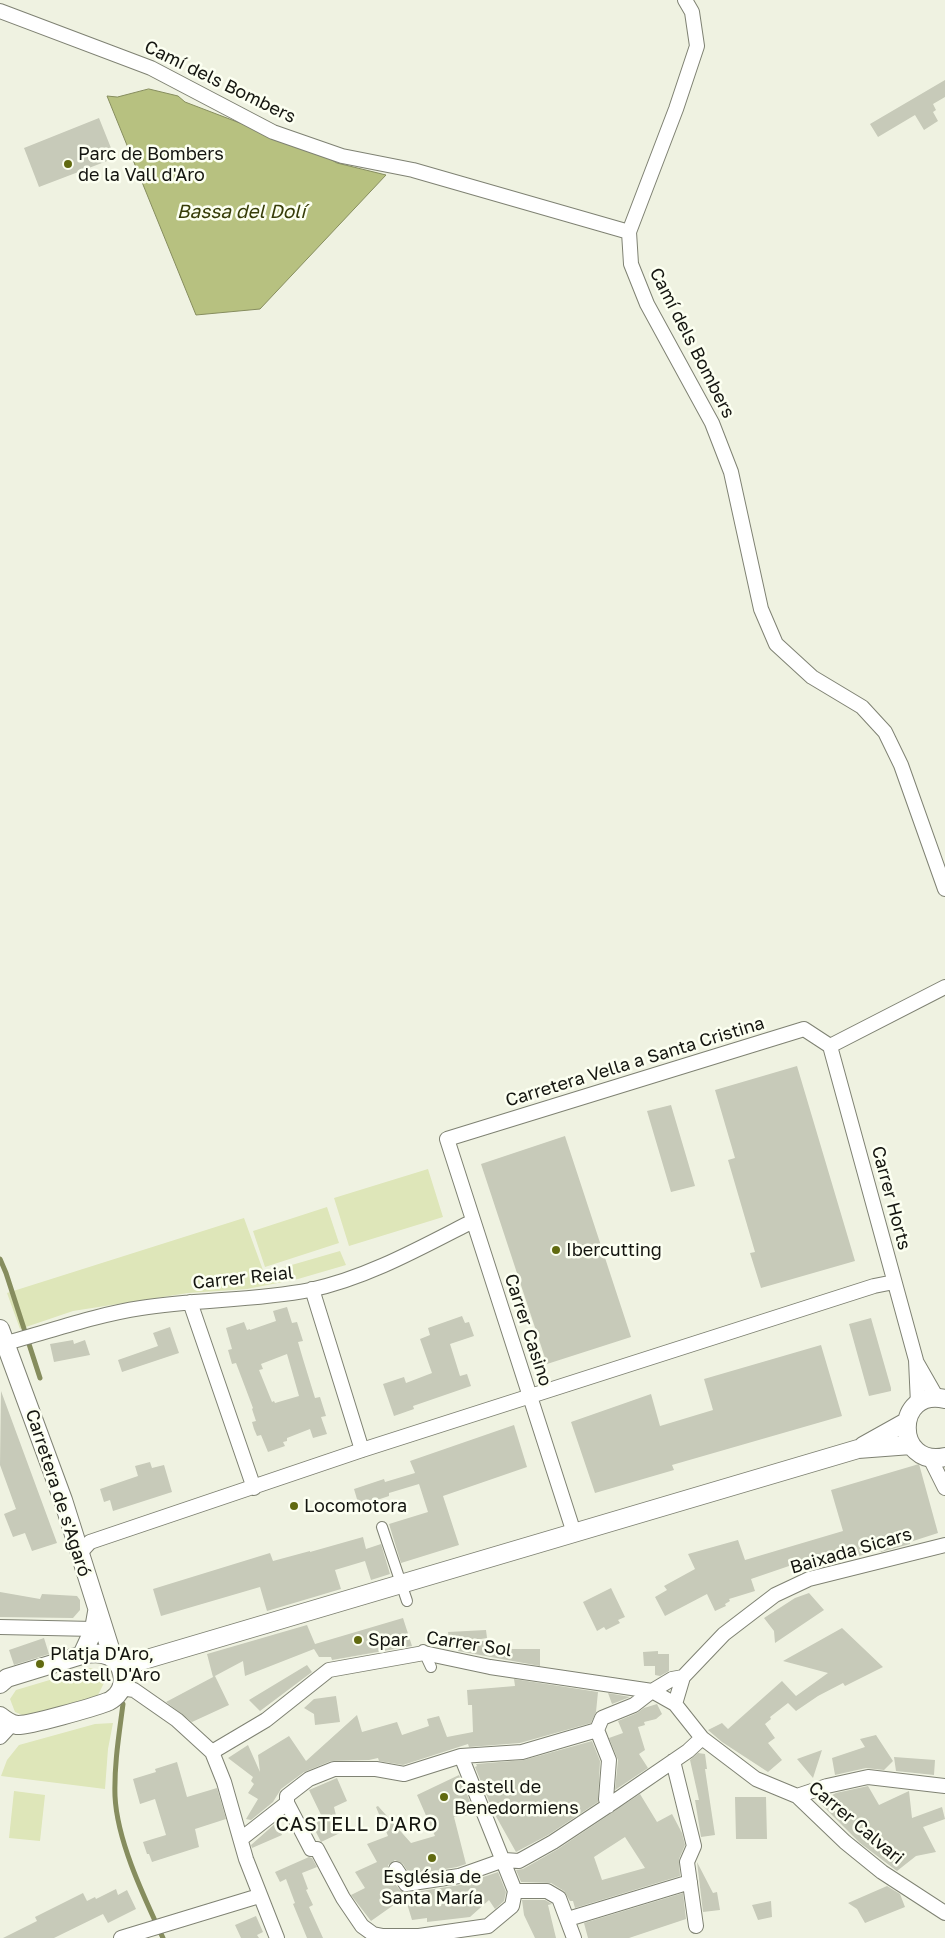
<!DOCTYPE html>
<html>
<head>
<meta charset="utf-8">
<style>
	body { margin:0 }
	canvas { display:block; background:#eff2e1 }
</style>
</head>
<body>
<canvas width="945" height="1938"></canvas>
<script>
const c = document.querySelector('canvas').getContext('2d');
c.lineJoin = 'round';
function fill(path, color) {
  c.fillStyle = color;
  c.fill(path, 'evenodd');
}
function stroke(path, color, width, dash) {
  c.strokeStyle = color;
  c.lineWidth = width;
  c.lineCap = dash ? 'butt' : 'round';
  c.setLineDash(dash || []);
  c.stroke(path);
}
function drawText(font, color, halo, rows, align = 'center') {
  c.font = font + ' "Golos Text",sans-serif';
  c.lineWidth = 5;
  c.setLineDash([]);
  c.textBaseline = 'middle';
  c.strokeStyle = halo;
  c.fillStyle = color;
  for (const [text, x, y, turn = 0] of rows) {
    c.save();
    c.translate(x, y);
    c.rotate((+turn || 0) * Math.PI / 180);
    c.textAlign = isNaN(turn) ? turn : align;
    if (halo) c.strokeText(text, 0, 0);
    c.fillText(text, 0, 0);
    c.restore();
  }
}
const green = new Path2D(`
	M428,1169L443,1217L349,1246L334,1198Z
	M327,1207L339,1243L265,1267L253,1231Z
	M244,1218L264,1273L340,1251L346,1265L298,1279L247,1289L188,1293L73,1311L20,1329L7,1293Z
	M90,1668L101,1671L105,1681L97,1697L27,1717L15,1712L10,1699L16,1690Z
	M113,1723L108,1749L105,1789L1,1776L7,1760L19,1745L95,1724Z
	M14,1791L45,1795L40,1841L9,1838Z`);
const water = new Path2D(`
	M149,89L178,96L185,102L321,154L337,163L386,175L260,309L196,315L107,96L117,97Z`);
const stream = new Path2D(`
	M0,1259L6,1273L40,1378
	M123,1704C119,1735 114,1765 115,1796C117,1841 144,1897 163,1938`);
const building = new Path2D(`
	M945,80V97L933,104L936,110L933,112L938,121L924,130L915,115L878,137L870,124Z
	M99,118L115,158L39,187L24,148Z
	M797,1066L855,1261L761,1288L750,1253L755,1252L728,1160L735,1158L715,1090Z
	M671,1105L695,1186L671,1192L647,1111Z
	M565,1136L631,1337L547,1364L481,1164Z
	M287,1307L292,1323L297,1322L303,1341L298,1342L303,1359L315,1398L320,1397L326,1416L321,1417L327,1434L313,1438L310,1429L287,1438V1441L283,1442L285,1446L268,1452L261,1435L257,1436L254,1429L252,1422L256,1421L252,1409L253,1408L236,1363L232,1364L228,1350L232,1349L226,1328L244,1322L247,1330L250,1329V1330L276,1321L273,1311ZM287,1354L299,1396L275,1403L274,1401L272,1402L259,1370L263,1369L261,1364Z
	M462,1316L465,1323L469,1322L474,1336L450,1344L460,1376L467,1374L471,1386L413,1406L414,1409L394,1416L383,1384L404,1377L406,1383L432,1373L420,1339L430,1335L428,1328Z
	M871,1318L891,1388V1391L869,1396L849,1324Z
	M170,1327L179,1353L122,1372L118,1360L158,1346L153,1333Z
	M73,1340L74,1344L85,1340L90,1355L54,1362L50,1344Z
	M821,1345L842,1416L672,1465L674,1470L595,1493L571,1422L651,1394L660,1426L713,1410L704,1379Z
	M1,1391L57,1543L32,1551L25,1533L13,1537L4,1514L16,1509L0,1465Z
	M514,1425L527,1467L443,1496L459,1545L401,1563L389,1524L428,1512L419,1484L389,1493V1496L359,1506L354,1489L384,1479L385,1482L415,1473L410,1461Z
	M150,1462L152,1468L164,1465L172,1492L113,1511L110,1500L104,1502L100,1489L138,1476L135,1466Z
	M919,1464L938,1533L910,1542V1544L881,1552L880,1550L852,1558L849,1549L789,1566L751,1579L755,1591L729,1599L730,1601L725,1604L726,1606L715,1611L707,1594L665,1616L655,1597L667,1590L664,1586L695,1569L688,1554L738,1540L745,1560L843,1531L831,1490Z
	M363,1537L366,1549L381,1544L390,1574L371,1580L365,1561L335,1570L341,1589L267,1611L260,1587L161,1616L153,1589L270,1553L273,1561L310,1551V1552Z
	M611,1588L625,1617L618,1620L620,1623L606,1630L604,1627L597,1631L583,1602Z
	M0,1592L40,1599L42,1594L77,1596L80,1600V1610L73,1618L0,1617Z
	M809,1593L824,1610L775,1643L774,1631L764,1618L795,1598Z
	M403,1618L412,1646L332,1660L331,1657H319L314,1649L245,1676L243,1661L213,1677L207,1654L307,1625L315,1644Z
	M842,1628L883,1667L845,1686L843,1683L818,1696L796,1711L788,1703L770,1717L771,1719L765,1724L775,1738L768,1743L782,1760L768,1772L722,1742L708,1730L722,1723L728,1729L782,1681L796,1696L828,1673L783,1661Z
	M486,1630L487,1638L475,1640L509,1645V1649H540V1666L458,1651L457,1644L450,1645L448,1632Z
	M44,1638L49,1654L14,1665L9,1650Z
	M658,1651V1654H669V1671L660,1676L655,1675V1666H644L643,1652Z
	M307,1665L312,1672L260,1711L249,1700Z
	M215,1676L229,1705L192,1722L166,1702Z
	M514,1679L598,1692L596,1712L591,1723L520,1743L469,1747L468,1744L403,1765L379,1761L378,1758L369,1760L331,1761L304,1772L281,1789L273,1802L251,1820L246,1819L258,1799L248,1793L254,1784L251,1781L253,1777L228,1758L248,1745L260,1772L258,1755L289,1736L306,1761L357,1715L362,1732L397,1722L402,1735L429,1726L427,1719L439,1716L447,1737L473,1732L472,1705H468L467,1690L515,1686Z
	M608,1693L630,1697L612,1704Z
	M336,1696L340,1722L315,1725L314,1714L304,1708L314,1699Z
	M657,1704L662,1714L656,1719L644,1722L645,1725L638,1727L645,1750L639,1754L648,1768L615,1790L618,1760L609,1738L623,1733L618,1721L637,1713L644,1708Z
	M876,1735L893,1761L884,1770L866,1768L835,1775L832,1758L865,1747L860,1739Z
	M592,1741L600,1761L598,1802L548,1835L516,1852L493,1811L475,1767L477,1766L476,1764L524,1760Z
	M822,1750L813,1778L797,1759Z
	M698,1753L705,1754L707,1769H705L715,1835L701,1837L695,1800H699L690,1760Z
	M894,1757L935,1760L934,1775L896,1771Z
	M177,1762L187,1797L217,1788L226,1819L195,1829L199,1847L152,1862L149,1854H147L143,1842L166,1835L155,1799L140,1804L133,1779L156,1772L155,1769Z
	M459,1775L475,1814L454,1817L466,1864L457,1867L410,1875L403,1864L395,1860L388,1865V1873L399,1889L407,1893L460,1885L498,1872L506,1892L504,1901L495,1909L489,1900L470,1917L427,1922V1918L412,1920L405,1897L371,1921L351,1895L365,1888L355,1872L377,1862L367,1844L388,1836L376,1807L378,1806L411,1843L435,1836L417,1795Z
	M337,1778L347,1801L334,1807L340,1833L321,1842L312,1824L323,1819L309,1790Z
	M868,1786L879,1805L909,1791L912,1818L942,1807L945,1819L923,1827L936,1852L916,1856L897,1871L860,1843L816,1799H825L836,1793Z
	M640,1794L657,1822L672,1814L682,1833L685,1845L679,1859L680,1876L575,1908L573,1901H570L564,1891L551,1883L521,1882L516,1870L523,1869L558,1849ZM625,1837L645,1868L602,1880L594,1857Z
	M735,1797H766L767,1839H736Z
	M277,1822L282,1835L252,1848L251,1845Z
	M309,1857L312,1858L317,1867L302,1873L308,1889L306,1890L313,1905L309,1907L323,1938H307L293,1904L295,1903L286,1879L280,1882L275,1872Z
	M697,1862L713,1893L717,1892L720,1910L703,1912Z
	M887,1886L900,1894L905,1907L865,1923L857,1909L848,1903Z
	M116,1889L118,1895L127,1890L136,1909L108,1923L103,1914L54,1938H3L37,1921L35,1917L83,1893L87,1901L95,1897L96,1899Z
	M683,1893L686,1919L629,1938H588L584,1923Z
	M522,1900H545L552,1904L548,1905L556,1938H535L524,1915Z
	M771,1901L772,1917L758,1920L752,1905Z
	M256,1916L263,1932L257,1935L259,1938H241L235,1925Z`);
const pedestrian = new Path2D(`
	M382,1527L407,1601
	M423,1650L431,1667`);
const minor = new Path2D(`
	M685,0L692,12L697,46L676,109L629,232L631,264L647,304L712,423L731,472L761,609L776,644L812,677L862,707L885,732L901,765L945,889
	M0,11L151,68L273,132L342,156L413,170L629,232
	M830,1046L916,1360L918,1404
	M830,1046L945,987
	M312,1289L362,1450
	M190,1302L254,1488
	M6,1343C51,1331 95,1315 141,1308C197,1299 254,1301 310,1290C367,1278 422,1247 473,1221
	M917,1363L937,1398
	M930,1458L945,1488
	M574,1533L447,1139L804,1029L830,1046
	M79,1554L90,1542L362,1450L874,1286L894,1282
	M0,1627L94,1629
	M121,1688L134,1690L177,1720L212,1752L224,1782L246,1859L277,1938
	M675,1704L683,1677
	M597,1730L609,1760L606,1799L608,1806
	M0,1737L12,1724
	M212,1752L266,1720L329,1670L424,1653L490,1667L652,1691L675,1704L702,1738L756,1779L797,1796L845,1842L882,1872L945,1913
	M673,1761L694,1846L687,1862L696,1926
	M797,1796L827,1786L868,1777L945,1786
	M287,1803L311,1849H317L343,1898L362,1926L373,1934L383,1936H419L488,1926L512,1906L515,1891L461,1756
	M241,1839L287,1803V1796L309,1779L334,1769H376L404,1774L461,1756L522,1752L597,1730L602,1718L634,1705L652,1691L672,1679L683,1677L724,1634L775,1595L809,1579L945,1545
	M396,1869L406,1884L459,1876L504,1860L519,1861L553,1842L615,1801L688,1751L702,1738
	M515,1891H547L559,1898L574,1938
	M568,1919L690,1882
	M121,1938L259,1896`);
const tertiary = new Path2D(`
	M0,1329L63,1500L113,1658
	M945,1399C894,1387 894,1468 945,1457
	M863,1446L906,1422
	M82,1655L94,1629L97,1612
	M120,1667L858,1449L911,1445
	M0,1684L7,1678L82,1655C91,1653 100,1652 109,1656C123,1662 127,1684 117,1695C114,1698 111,1701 107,1702C94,1707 28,1726 17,1725C10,1724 5,1720 0,1716`);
const markers = [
	[68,164,5,"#616a10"],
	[556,1250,5,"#616a10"],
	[294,1506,5,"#616a10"],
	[358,1640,5,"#616a10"],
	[40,1664,5,"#616a10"],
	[444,1797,5,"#616a10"],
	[432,1858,5,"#616a10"]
];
const streetNames = [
	["Camí dels Bombers",220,82,26],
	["Camí dels Bombers",692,343,63],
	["Carretera Vella a Santa Cristina",635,1062,-17],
	["Carrer Horts",891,1198,75],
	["Carrer Reial",243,1278,-6],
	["Carrer Casino",528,1330,72],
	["Carretera de s'Agaró",58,1493,72],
	["Baixada Sicars",851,1551,-16],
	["Carrer Sol",469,1644,9],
	["Carrer Calvari",856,1823,40]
];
const poiNames = [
	["Parc de Bombers",78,154],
	["de la Vall d'Aro",78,175],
	["Ibercutting",566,1250],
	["Locomotora",304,1506],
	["Spar",368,1640],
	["Platja D'Aro,",50,1654],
	["Castell D'Aro",50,1675],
	["Castell de",454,1787],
	["Benedormiens",454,1808],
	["Església de",432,1877,"center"],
	["Santa María",432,1898,"center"]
];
const waterNames = [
	["Bassa del Dolí",241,212]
];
const quarterNames = [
	["CASTELL D'ARO",357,1825]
];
fill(green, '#dee6b9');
fill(water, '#b7c180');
stroke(water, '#868d5e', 1);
stroke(stream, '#868d5e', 5);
fill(building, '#c7cab9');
stroke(pedestrian, '#7f8273', 12);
stroke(minor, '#7f8273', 16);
stroke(tertiary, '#7f8273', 20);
stroke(pedestrian, '#fff', 10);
stroke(minor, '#fff', 14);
stroke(tertiary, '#fff', 18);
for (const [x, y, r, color] of markers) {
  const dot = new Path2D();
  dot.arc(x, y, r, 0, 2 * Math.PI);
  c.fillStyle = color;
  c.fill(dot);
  stroke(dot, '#fcfff1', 2);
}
drawText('18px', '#141510', '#fcfff1', streetNames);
drawText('18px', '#141510', '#fcfff1', poiNames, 'left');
drawText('italic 19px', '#363c08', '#fcfff1', waterNames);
c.letterSpacing = '1px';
drawText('20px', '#141510', '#fcfff1', quarterNames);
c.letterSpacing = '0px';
</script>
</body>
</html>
